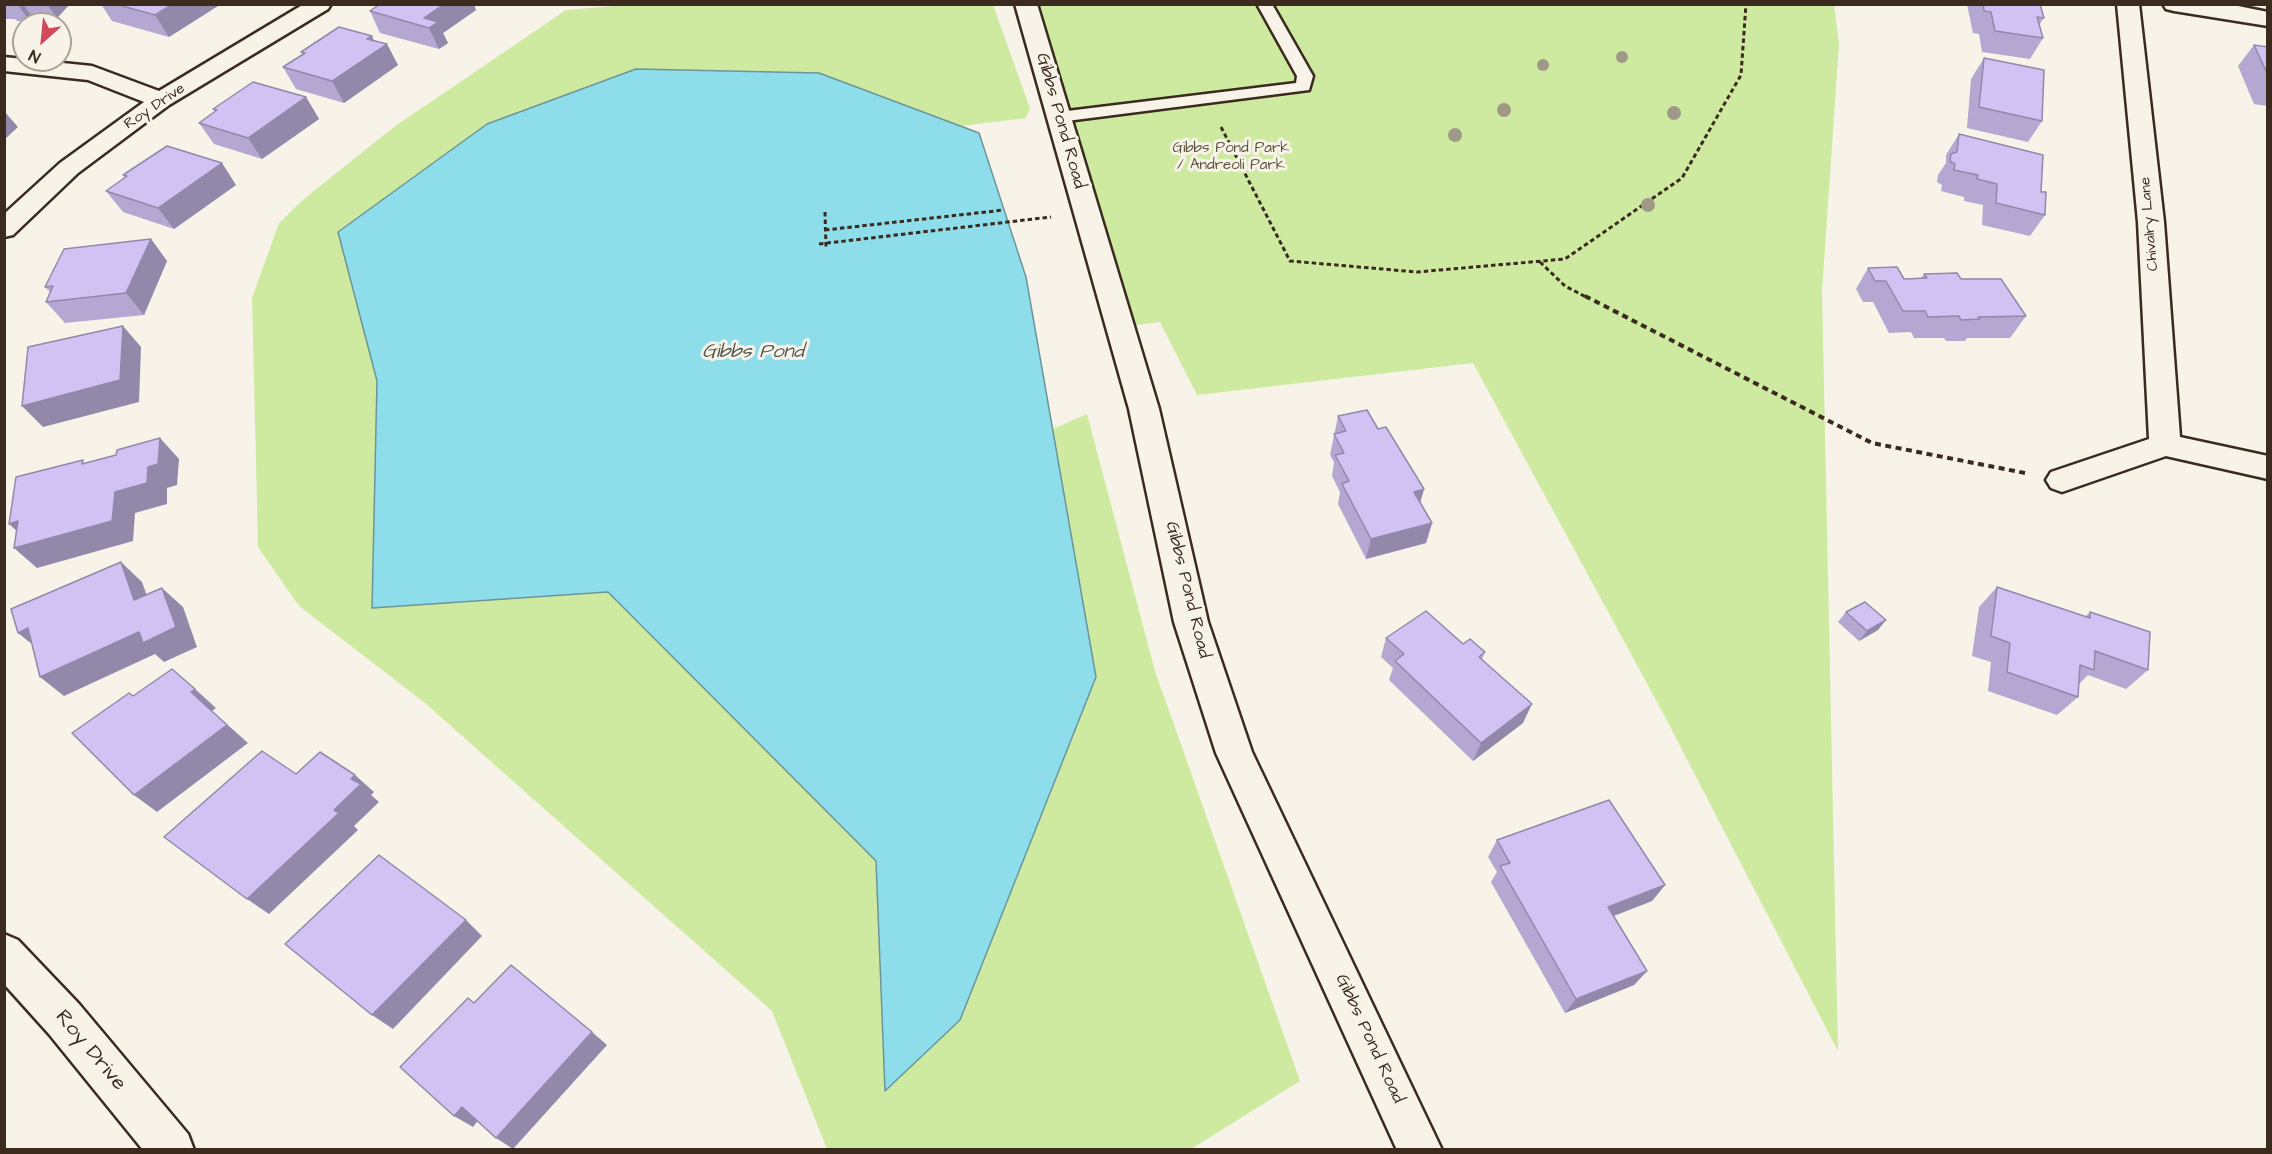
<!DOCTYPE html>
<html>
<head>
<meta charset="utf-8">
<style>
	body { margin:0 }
	#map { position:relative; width:2272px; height:1154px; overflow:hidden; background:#f7f3e8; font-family:"Architects Daughter",sans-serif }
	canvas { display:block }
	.frame { position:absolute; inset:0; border:6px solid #3b2a1e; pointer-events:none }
	.north { position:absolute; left:12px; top:12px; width:60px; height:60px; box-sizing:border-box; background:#f7f3e8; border:2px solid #aca397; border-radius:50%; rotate:207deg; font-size:16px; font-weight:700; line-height:24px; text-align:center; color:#3b2a1e }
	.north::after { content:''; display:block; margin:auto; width:21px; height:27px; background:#d1495b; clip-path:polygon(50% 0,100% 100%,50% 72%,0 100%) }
</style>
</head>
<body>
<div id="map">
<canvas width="2272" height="1154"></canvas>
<div class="frame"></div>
<div class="north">N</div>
</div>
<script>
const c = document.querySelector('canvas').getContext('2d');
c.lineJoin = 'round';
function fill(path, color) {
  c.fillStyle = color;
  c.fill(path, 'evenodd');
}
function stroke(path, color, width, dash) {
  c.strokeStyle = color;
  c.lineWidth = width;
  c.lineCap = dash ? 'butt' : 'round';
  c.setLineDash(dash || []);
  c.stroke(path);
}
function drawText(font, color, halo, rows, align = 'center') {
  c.font = font + ' "Architects Daughter",sans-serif';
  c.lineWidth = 6;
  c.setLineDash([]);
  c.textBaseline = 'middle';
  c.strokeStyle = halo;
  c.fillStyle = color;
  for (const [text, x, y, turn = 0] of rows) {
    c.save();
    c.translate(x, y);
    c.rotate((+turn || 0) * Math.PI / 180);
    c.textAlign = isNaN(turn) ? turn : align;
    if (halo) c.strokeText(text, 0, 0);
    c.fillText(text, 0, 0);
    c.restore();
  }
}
const green = new Path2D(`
	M639,4L993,5L1030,108L1026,118L961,126L819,73L338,232L377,381L372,607L607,591L876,861L885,1090L1096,677L1053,429L1087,414L1155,671L1300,1081L1191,1149H827L772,1011L425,703L299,606L258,547L252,298L279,223L305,198L394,127L566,10Z
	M1026,5H1834L1839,43L1822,292L1838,1051L1663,713L1473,363L1197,395L1160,322L1120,327Z`);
const water = new Path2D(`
	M636,69L819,73L979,133L1026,277L1096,677L960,1020L885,1091L876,861L608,592L372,608L377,381L338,232L487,124Z`);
const pathFar1 = new Path2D(`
	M1221,127L1290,261L1417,272L1565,259L1682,178L1741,75L1746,4
	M825,212L826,248
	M825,230L1004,210
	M1540,262L1565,286L1588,298`);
const path = new Path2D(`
	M1585,296L1872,443L2025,473`);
const lane = new Path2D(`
	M1257,4H1272L1313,76L1309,90L1059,122L1051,117L1059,112L1296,83L1297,76Z`);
const street = new Path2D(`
	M304,4H331L328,9L169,105L78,173L13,235L4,237V214L60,163L144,102L88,80L4,71V57L92,66L159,91Z
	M2117,4H2139L2164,222L2180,437L2268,456V479L2166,456L2062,492L2051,488L2046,480L2051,472L2149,439L2138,222Z
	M2163,4H2228L2268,12V26L2174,11L2166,9Z
	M4,934L18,940L79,1004L188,1134L194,1150H143L49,1034L4,984Z`);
const secondary = new Path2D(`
	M1015,4H1037L1159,409L1208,622L1252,752L1442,1150H1397L1216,753L1174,622L1129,409Z`);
const pathBridge = new Path2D(`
	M819,244L1051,217`);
const trees = [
	[1622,57,6],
	[1543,65,6],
	[1504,110,7],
	[1674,113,7],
	[1455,135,7],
	[1648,205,7]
];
const wall = new Path2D(`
	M4,4H70L57,18H33L30,21H17L15,19H4Z
	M101,4H221L169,37L112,21Z
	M1967,4H2040L2044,18L2039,25L2043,38L2030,59L1982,52L1979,34L1973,33Z
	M476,10L443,33L448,43L439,49L380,33L370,11Z
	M374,40L398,65L344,103L296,89L283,67L303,55L301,52Z
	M2254,45L2268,47V106L2254,104L2238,66Z
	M1984,58L2042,121L2028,142L1967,128L1971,79Z
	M306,97L319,119L262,159L214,144L199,123L215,112L213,109Z
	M1959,134L2041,192L2045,215L2030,236L1982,225L1983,205L1964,201V197L1941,191L1942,185L1937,182L1938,175L1946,163V155Z
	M123,175L236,185L174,229L123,212L106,191L125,178Z
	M151,239L167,261L144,315L65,323L46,302L50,292L45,287Z
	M1868,268L1904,279L1921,278L1924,274L1961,279L2026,316L2010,338H1967L1965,341H1946L1944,338H1914L1911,332L1889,333L1873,302H1863L1856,289Z
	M1338,416L1378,429L1424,489L1420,503L1432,523L1426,543L1366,559L1338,504L1340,492L1332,476L1334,462L1330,455Z
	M1997,587L2085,617L2090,612L2148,670L2126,689L2088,675L2079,684L2078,697L2057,715L1988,691L1991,662L1972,656L1979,607Z
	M1846,612L1878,630L1859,641L1838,622Z
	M1386,638L1463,644L1485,652L1482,659L1523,723L1473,761L1389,680L1393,668L1381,657Z
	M1497,840L1665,885L1652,901L1614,916L1647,971L1634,985L1565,1013L1491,882L1497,872L1488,857Z`);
const shadedWall = new Path2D(`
	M17,4H23L33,18L30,21Z
	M47,4H70L57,18Z
	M173,4H221L169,37L155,15Z
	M444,4H474L476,10L443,33L448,43L439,49L424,18Z
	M372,36L378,50L387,44L398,65L344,103L332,81L367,39Z
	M306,97L319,119L262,159L248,138Z
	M4,111L18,127L4,140Z
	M222,163L236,185L174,229L158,208Z
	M151,239L167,261L144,315L126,293Z
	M123,326L141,347L139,402L43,427L22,406Z
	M160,438L179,459L177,485L167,488V504L135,513L133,541L37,568L14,548L30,543L9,524L148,467Z
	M1424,489L1418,510L1414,492Z
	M1432,523L1426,543L1366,559L1371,539Z
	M121,562L142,582L155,619L134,600Z
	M162,588L183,607L197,647L164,662L155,654L64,696L40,677Z
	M1886,620L1878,630L1859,641L1867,631Z
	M28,628L42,652L18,633Z
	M195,689L216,708L212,711L248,743L157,812L134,795L191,692Z
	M1532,704L1523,723L1473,761L1481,743Z
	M355,775L374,792L371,795L379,802L354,826L358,830L269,914L247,899L334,810L351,779Z
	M1665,885L1652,901L1597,922L1608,907Z
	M466,920L482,936L393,1029L372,1015Z
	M1647,971L1634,985L1565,1013L1576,999Z
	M592,1032L607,1045L513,1149L496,1138Z
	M462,1107L480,1118L473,1127L454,1116Z`);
const building = new Path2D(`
	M115,4H173L155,15Z
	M380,4H444L424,18L438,22L429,28L370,11Z
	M1983,4H2040L2044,18L2037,17L2043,38L1995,31L1991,12L1984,11Z
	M339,27L372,36L367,39L387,44L332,81L283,67L305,53L301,52Z
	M2254,45L2268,47V75Z
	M1984,58L2044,70L2042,121L1979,107Z
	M253,82L306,97L248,138L199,123L217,110L213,109Z
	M1959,134L2043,155L2041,192H2046L2045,215L1996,203L1997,184L1977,179L1978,175L1954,170L1955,164L1950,161L1951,154L1957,152Z
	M167,146L222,163L158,208L106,191L127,176L123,175Z
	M151,239L126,293L46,302L53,286L45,287L64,249Z
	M1897,267L1904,279L1927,278L1924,274L1957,273L1961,279H2001L2026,316L1978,317L1980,319L1961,320L1959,316L1928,317L1925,311H1903L1886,281H1875L1868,268Z
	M123,326L120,380L22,406L28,347Z
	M1367,410L1378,429L1386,427L1424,489L1414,492L1432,523L1371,539L1342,484L1349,481L1335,455L1344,453L1334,434L1346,431L1338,416Z
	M160,438L158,464L148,467L147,483L115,492L112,521L14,548L18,521L9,524L16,477L83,460L82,464L116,455L117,450Z
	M121,562L134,600L162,588L176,627L143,643L139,632L40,677L28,628L18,633L11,609Z
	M1997,587L2090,618V612L2150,632L2148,670L2095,651L2094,670L2080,665L2078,697L2007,672L2010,643L1991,636Z
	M1865,602L1886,620L1867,631L1846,612Z
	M1426,611L1463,644L1470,639L1485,652L1479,657L1532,704L1481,743L1395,661L1404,654L1386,638Z
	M172,669L195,689L191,692L227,725L134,795L72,733L129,693L133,696Z
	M262,751L296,774L320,752L355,775L351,779L361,784L334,810L339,813L247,899L164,837Z
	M1609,800L1665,885L1608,907L1647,971L1576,999L1500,866L1510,863L1497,840Z
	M379,855L466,920L372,1015L285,944Z
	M511,965L592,1032L496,1138L462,1107L454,1116L400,1067L468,998L474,1003Z`);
const farStreetnames = [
	["Roy Drive",155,107,-34],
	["Chivalry Lane",2150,224,-95]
];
const farParknames = [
	["Gibbs Pond Park",1231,149],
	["/ Andreoli Park",1231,166]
];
const streetNames = [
	["Gibbs Pond Road",1060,121,74],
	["Gibbs Pond Road",1187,590,76],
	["Gibbs Pond Road",1369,1039,65]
];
const waterNames = [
	["Gibbs Pond",753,353]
];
const nearStreetnames = [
	["Roy Drive",90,1051,50]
];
fill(green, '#ceeaa1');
fill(water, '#8eddeb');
stroke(water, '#6d9599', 1.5);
stroke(lane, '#3b2a1e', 5);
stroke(street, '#3b2a1e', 5);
stroke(secondary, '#3b2a1e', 5);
stroke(pathFar1, '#3b2a1e', 3, [4.5, 3]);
stroke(path, '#3b2a1e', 4, [6, 4.5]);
fill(lane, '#f7f3e8');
fill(street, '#f7f3e8');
fill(secondary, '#f7f3e8');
stroke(pathBridge, '#3b2a1e', 3, [4.5, 3]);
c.fillStyle = '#a09987';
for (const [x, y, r] of trees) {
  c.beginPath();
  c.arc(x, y, r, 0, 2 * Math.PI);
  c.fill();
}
fill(wall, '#b4a7d1');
fill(shadedWall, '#9288aa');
fill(building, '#d1c2f3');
stroke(building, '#9288aa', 1.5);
drawText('15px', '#3b2a1e', '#f7f3e8', farStreetnames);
drawText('15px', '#585038', '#f7f3e8', farParknames);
drawText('18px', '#3b2a1e', '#f7f3e8', streetNames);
drawText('italic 20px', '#505751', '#f7f3e8', waterNames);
drawText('21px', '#3b2a1e', '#f7f3e8', nearStreetnames);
</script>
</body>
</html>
